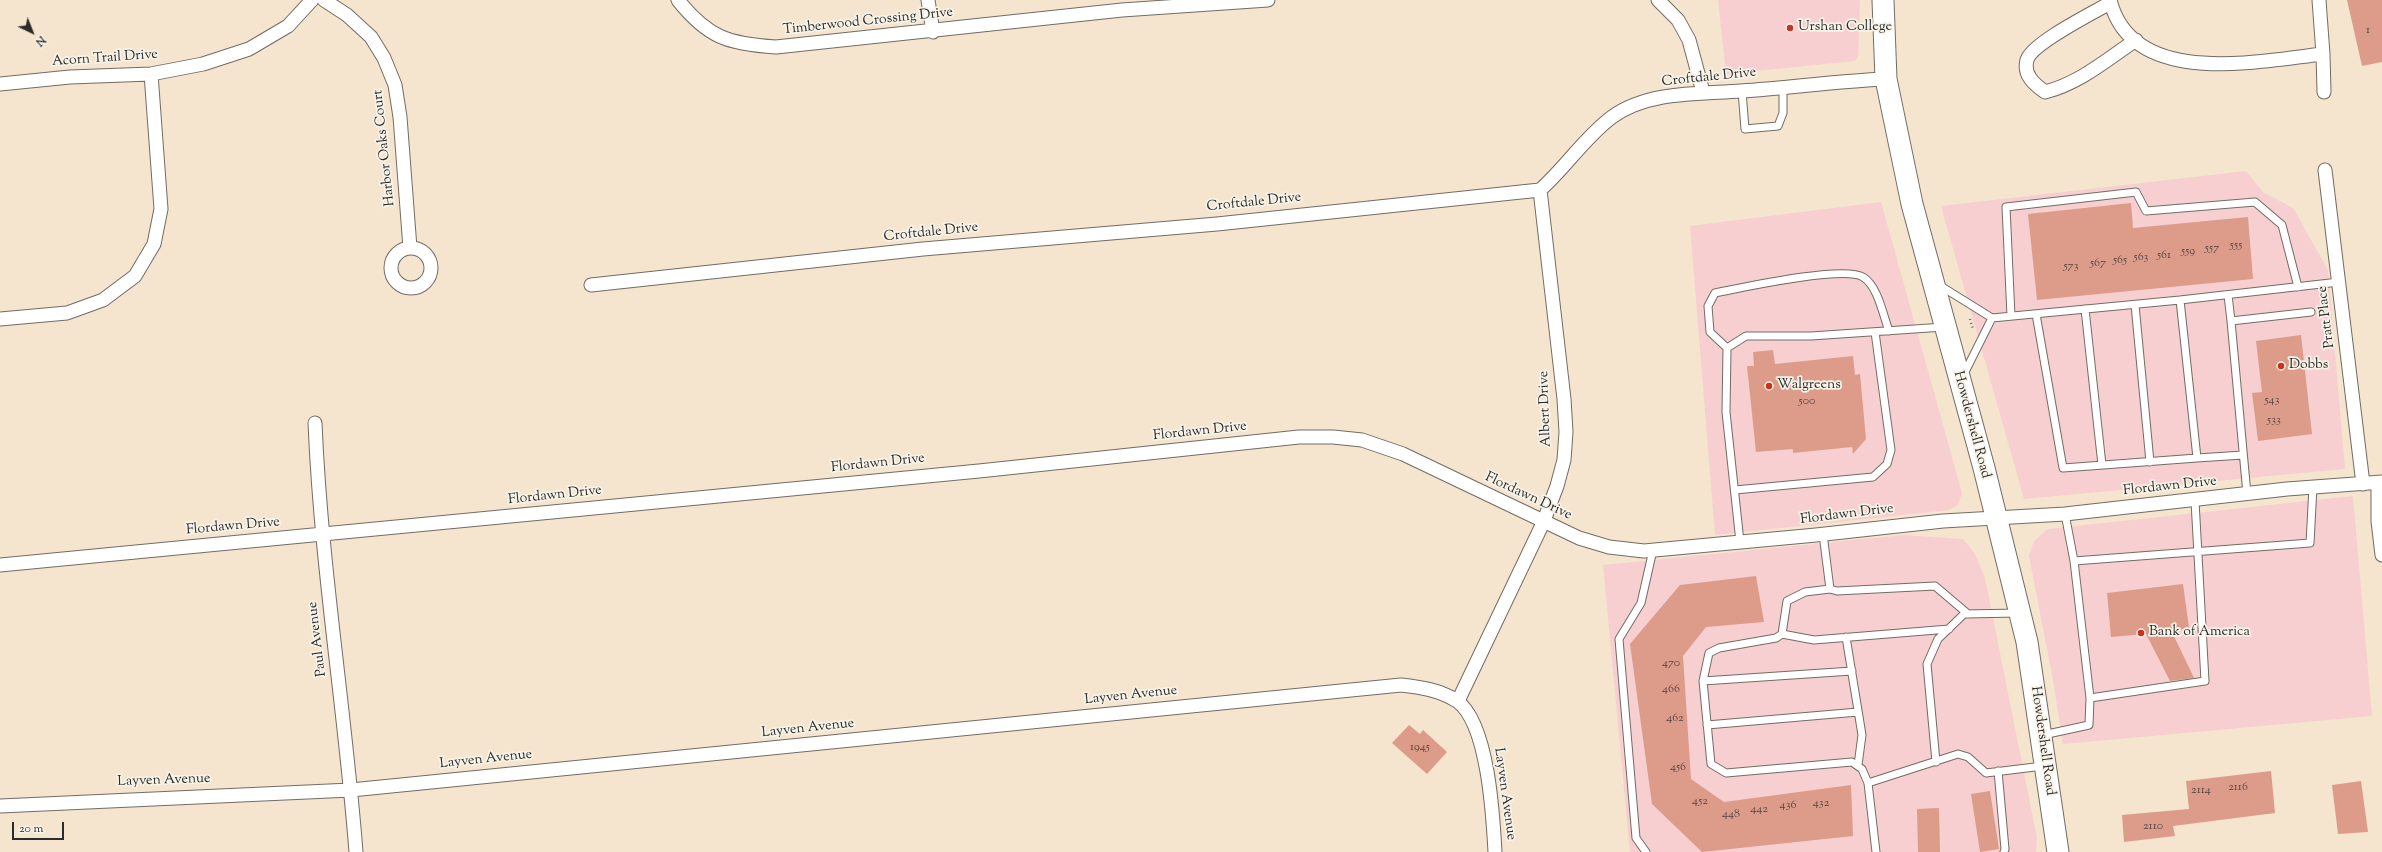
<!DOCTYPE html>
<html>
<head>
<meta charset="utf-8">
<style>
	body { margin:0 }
	#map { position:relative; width:2382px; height:852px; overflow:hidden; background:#f5e4ce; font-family:"Sorts Mill Goudy",serif }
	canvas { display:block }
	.north { position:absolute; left:12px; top:12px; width:40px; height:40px; -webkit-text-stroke:3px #f7f3e8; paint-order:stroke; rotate:137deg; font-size:11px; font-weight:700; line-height:16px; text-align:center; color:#2b2b2b }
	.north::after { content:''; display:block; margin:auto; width:14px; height:18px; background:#2b2b2b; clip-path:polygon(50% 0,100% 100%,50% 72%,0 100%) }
	.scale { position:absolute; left:12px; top:822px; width:52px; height:18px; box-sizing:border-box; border:2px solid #2b2b2b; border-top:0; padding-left:5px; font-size:12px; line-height:14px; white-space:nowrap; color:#2b2b2b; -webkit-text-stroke:3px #f7f3e8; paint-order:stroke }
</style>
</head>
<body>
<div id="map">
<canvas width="2382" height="852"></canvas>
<div class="north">N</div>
<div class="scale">20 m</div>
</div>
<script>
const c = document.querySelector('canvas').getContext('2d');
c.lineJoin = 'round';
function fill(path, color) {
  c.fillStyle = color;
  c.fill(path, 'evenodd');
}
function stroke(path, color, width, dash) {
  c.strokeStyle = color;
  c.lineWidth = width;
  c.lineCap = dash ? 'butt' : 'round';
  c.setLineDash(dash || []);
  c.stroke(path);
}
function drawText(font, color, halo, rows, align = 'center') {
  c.font = font + ' "Sorts Mill Goudy",serif';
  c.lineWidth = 3.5;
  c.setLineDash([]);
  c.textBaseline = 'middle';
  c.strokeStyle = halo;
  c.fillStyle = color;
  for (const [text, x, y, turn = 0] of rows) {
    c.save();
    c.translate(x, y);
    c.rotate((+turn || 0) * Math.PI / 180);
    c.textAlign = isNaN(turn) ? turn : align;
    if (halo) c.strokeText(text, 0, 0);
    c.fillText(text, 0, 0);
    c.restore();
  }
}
const built = new Path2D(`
	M1718,0H1860L1858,57L1855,61L1726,74Z
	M2246,171L2263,192L2293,208L2328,270L2345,469L2024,499L1941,206Z
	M1881,202L1962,493L1958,505L1949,510L1715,535L1690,226Z
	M2353,496L2372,716L2063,744L2053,680L2029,556L2034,541L2048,529Z
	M1903,535L1963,539L1975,554L1985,578L2037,838L2036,852H1630L1603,565Z`);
const building = new Path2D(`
	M2347,0H2382V62L2362,66Z
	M2131,203L2133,228L2248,217L2253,279L2037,300L2028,214Z
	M2301,335L2312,434L2258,441L2252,393L2262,392L2256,341Z
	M1773,350L1775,364L1853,356L1855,375L1860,374L1866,439L1853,454L1852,447L1793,453V449L1756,452L1747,366H1754L1753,352Z
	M1756,576L1764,622L1706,627L1683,656L1691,779L1724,802L1851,785L1853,836L1702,852L1652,804L1630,644L1680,585Z
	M2183,584L2189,628L2172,632L2194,678L2170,681L2146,634L2111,637L2107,593Z
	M1409,725L1420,734L1423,730L1447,752L1427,774L1392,743Z
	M2271,771L2275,813L2173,826L2175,836L2124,842L2122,815L2189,809L2186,781Z
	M2361,781L2368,832L2338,834L2332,785Z
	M1990,791L1999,849L1980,852L1971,794Z
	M1939,808L1940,852H1918L1917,809Z`);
const path = new Path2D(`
	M1970,319L1973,329`);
const service = new Path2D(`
	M1742,91L1745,129L1778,126L1783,113V86
	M1939,285L1992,318L1963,376
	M2228,295L2231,321
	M2180,300L2197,458L2243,455
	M2135,305L2150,462
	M2085,309L2102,465
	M2036,314L2063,468L2197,458
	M2011,316L2006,207L2136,192L2146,211L2255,202L2282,225L2298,287
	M1992,318L2180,300L2339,282
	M1727,348L1710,332L1708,306L1715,293C1741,288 1843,265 1863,277C1878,286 1883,315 1889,331
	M1735,490L1873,477L1887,464L1891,450L1875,332
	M2247,494L2231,321L2311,312
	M2065,514L2074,561
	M1823,534L1830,589L1837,591L1935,586L1968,614
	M1740,542L1726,412L1727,348L1746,336H1811L1944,327
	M1830,589L1805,592L1787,601L1782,634L1776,638L1719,648L1709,653L1703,681L1711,764L1726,773L1852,762L1862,769L1868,783
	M1782,634L1814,640L1949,629
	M1846,637L1862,735L1858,765
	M1703,681L1852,671
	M2090,698L2074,561L2310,543L2313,487
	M1707,725L1858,712
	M2043,735L2089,725L2090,698L2205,681L2195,501
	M1936,762L1927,664L1938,639L1964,614L2019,613
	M1998,771L2005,849L2004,852
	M1646,852L1636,838L1619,639L1641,603L1653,550
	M1876,852L1868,783L1958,754L1968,757L1986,773L2043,766`);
const minor = new Path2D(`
	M324,0L347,15L371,37L384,58L395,85L400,117L410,248
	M678,0C708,38 729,44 776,47L1122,10L1268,0
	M928,0L933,32
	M1658,0L1678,20L1689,40L1703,92
	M2110,0C2132,89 2259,61 2323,54
	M2319,0L2323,54L2324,92
	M2110,3C2093,13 2032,43 2027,60C2023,75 2034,84 2045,92C2080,83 2106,60 2136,40
	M0,84L70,77L151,74L203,64L249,49L288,26L312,0
	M2325,170L2363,484
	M391 268a20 20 0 1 1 40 0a20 20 0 1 1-40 0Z
	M591,285L923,249L1217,224L1540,190C1565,168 1585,137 1612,117C1648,91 1699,94 1741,91C1789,88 1837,81 1886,79
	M0,319L67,313L103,300L135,276L154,244L161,209L151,74
	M315,423C321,567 345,709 356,852
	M2378,483V521L2382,555
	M0,565L979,471L1299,437H1333L1362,440L1403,454L1579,538L1609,547L1644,551L1816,535L1943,521L2065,514L2287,489L2382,482
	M1458,701L1543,523L1557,486L1564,460L1566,432L1564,399L1540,190
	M0,806L351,790L1401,685C1420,687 1440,690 1457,701C1488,723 1493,815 1495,852`);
const primary = new Path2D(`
	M1883,0L1886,79L1912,204L1984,468L2027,642L2058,852`);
const markers = [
	[1790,28,4,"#c8321e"],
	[2281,366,4,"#c8321e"],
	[1769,386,4,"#c8321e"],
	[2141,633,4,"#c8321e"]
];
const numberNames = [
	["1",2368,31],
	["555",2236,246],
	["557",2212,249],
	["559",2188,252],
	["561",2164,256],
	["563",2141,258],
	["565",2120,261],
	["567",2098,264],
	["573",2071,267],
	["543",2272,401],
	["500",1807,402],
	["533",2274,421],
	["470",1671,664],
	["466",1671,690],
	["462",1675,719],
	["1945",1420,748],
	["456",1678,768],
	["2116",2238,788],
	["2114",2201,791],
	["452",1700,802],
	["432",1821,804],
	["436",1788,806],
	["442",1759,810],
	["448",1731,815],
	["2110",2153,827]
];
const streetNames = [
	["Timberwood Crossing Drive",868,22,-6],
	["Acorn Trail Drive",105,59,-4],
	["Croftdale Drive",1709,78,-6],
	["Harbor Oaks Court",385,148,-96],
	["Croftdale Drive",1254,203,-6],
	["Croftdale Drive",931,233,-6],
	["Pratt Place",2327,317,-97],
	["Albert Drive",1546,409,-92],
	["Howdershell Road",1971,425,75],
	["Flordawn Drive",1200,432,-6],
	["Flordawn Drive",878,464,-6],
	["Flordawn Drive",2170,487,-6],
	["Flordawn Drive",555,496,-6],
	["Flordawn Drive",1528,497,25],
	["Flordawn Drive",1847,515,-7],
	["Flordawn Drive",233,527,-5],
	["Paul Avenue",318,639,-97],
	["Layven Avenue",1131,696,-6],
	["Layven Avenue",808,729,-6],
	["Howdershell Road",2042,741,82],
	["Layven Avenue",486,760,-6],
	["Layven Avenue",164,781,-2],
	["Layven Avenue",1504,794,82]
];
const poiNames = [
	["Urshan College",1798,28],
	["Dobbs",2289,366],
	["Walgreens",1777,386],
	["Bank of America",2149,633]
];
fill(built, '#f7cfd1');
fill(building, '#dd9b8a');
stroke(service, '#726c64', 9);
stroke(minor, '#726c64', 15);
stroke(primary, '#726c64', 23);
stroke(path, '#726c64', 2.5, [1, 3]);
stroke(service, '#fff', 7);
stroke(minor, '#fff', 13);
stroke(primary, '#fff', 21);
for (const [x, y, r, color] of markers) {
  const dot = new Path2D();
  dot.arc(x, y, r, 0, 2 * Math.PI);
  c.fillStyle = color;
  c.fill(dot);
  stroke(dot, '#f7f3e8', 1.5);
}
drawText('12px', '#584743', null, numberNames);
drawText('14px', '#2b2b2b', '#f7f3e8', streetNames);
drawText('14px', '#2b2b2b', '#f7f3e8', poiNames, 'left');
</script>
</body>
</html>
